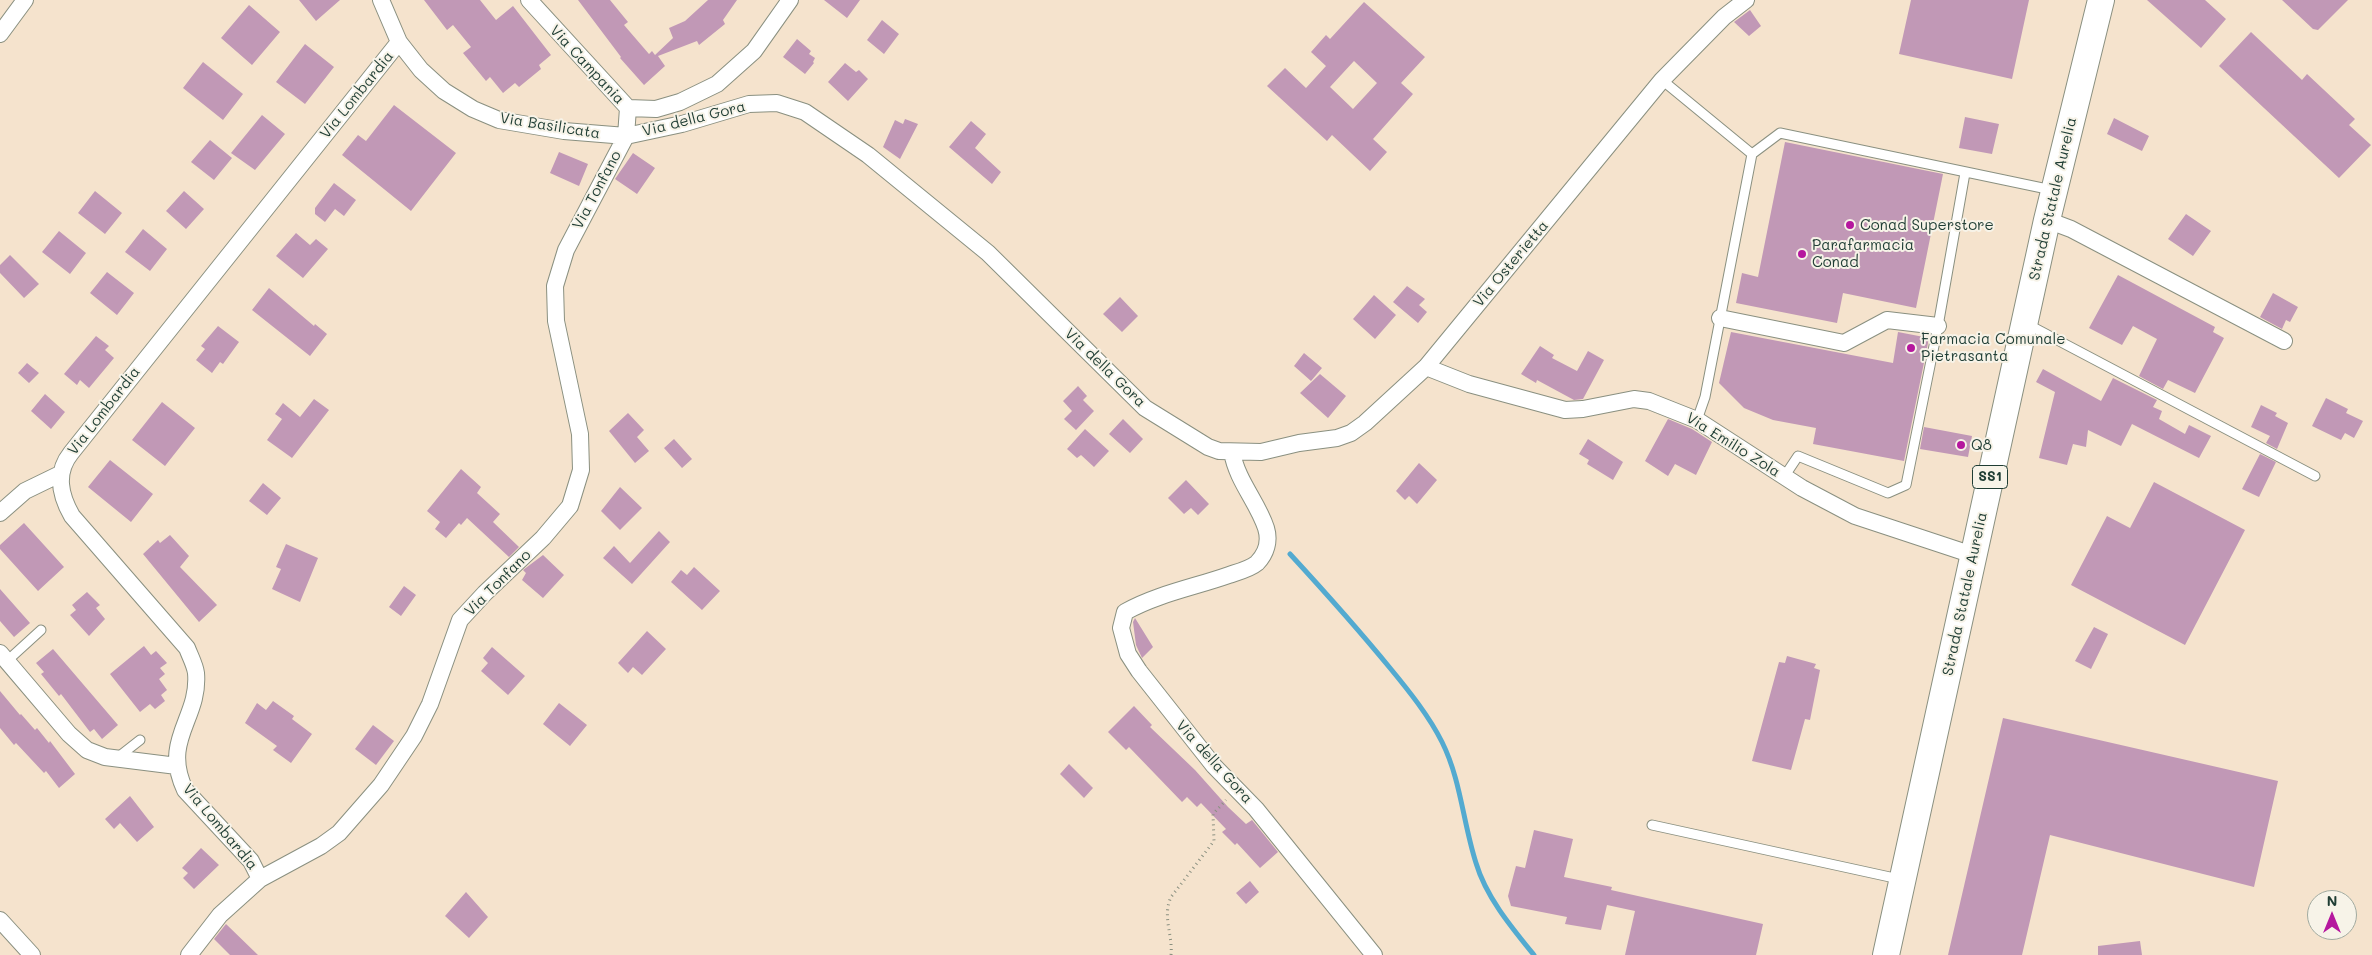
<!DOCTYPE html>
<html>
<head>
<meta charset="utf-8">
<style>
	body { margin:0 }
	#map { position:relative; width:2372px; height:955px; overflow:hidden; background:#f5e3cd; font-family:Mali,sans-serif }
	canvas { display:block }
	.north { position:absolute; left:2307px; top:890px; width:50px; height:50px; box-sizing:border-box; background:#f7f3e8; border:1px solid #a1aaa0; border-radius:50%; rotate:0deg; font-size:14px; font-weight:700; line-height:20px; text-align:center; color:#1f3d34 }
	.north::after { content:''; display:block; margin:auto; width:18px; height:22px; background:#b5179e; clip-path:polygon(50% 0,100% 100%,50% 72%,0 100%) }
</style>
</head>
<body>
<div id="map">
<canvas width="2372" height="955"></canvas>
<div class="north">N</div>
</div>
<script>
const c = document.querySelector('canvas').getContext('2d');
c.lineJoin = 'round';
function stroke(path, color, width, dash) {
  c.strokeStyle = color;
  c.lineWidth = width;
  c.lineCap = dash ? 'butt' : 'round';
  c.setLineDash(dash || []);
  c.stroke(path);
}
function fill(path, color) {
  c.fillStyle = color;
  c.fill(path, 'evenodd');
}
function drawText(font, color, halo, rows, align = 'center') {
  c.font = font + ' Mali,sans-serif';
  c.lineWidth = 4;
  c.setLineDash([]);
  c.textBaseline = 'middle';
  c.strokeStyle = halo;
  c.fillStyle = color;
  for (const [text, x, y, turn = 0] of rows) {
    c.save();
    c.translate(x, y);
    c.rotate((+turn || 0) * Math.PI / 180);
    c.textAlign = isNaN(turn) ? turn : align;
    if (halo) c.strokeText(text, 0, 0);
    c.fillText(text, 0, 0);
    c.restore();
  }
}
const stream = new Path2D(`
	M1290,554C1324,591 1358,629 1390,668C1409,691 1429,716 1442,742C1461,780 1463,823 1476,863C1486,897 1512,928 1534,955`);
const building = new Path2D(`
	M299,0H340L316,21Z
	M424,0H480L496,20L513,6L551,55L539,65L541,69L519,87L515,83L503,93L490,77L486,81L463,53L471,47L453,25L447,30Z
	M578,0H610L628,22L624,25L649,54L652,51L655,55L673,38L669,28L685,21L708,0H737L723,20L725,24L699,45L697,41L658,56L665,66L644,85L620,58L621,57Z
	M824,0H860L847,18Z
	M1911,0H2029L2012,79L1899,54Z
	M2147,0H2205L2226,19L2201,48Z
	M2282,0H2348L2318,30L2313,29Z
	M1364,2L1425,57L1401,83L1413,94L1373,139L1387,152L1370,171L1332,135L1327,141L1267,86L1285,68L1306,88L1326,66L1311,52L1326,35L1330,39ZM1354,61L1377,83L1353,109L1330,87Z
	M249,5L280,32L252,65L221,38Z
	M1750,10L1761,26L1749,36L1734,22Z
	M882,20L899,34L884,54L867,40Z
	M2251,32L2302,80L2307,74L2355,119L2349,125L2371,145L2339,178L2219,66Z
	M797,39L811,51L809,54L815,58L813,62L814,63L805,74L783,57Z
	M305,44L334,67L305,104L276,82Z
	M203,62L243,94L223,120L183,88Z
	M845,63L856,72L859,70L868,79L848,101L828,82Z
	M394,105L456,153L411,211L342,155L358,135L366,141Z
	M262,115L285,134L255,170L231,153Z
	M1965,117L1999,124L1992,154L1959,148Z
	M2114,118L2149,136L2142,151L2107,134Z
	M905,119L918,124L900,159L883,147L895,120L903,124Z
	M971,121L986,134L975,148L1001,172L992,184L949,147Z
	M210,140L232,158L214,180L191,162Z
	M1785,142L1943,174L1916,308L1843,293L1837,323L1736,303L1742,273L1758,277Z
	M559,152L588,164L579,186L550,173Z
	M633,153L655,168L637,194L615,179Z
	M334,183L356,200L344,216L335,209L325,222L315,214V208Z
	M95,191L122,213L105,234L78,213Z
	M184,191L204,209L186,229L166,211Z
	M2186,214L2211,231L2193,256L2168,239Z
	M143,229L167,249L150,271L125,252Z
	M59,231L86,253L70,274L42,252Z
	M296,233L310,245L316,239L328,249L303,278L276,256Z
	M10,255L39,284L24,298L0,273V265Z
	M107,272L134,293L117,315L90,293Z
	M2118,275L2215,327L2213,332L2224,338L2195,393L2168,380L2163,389L2139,376L2157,339L2133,326L2122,345L2089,328Z
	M1407,286L1425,299L1419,305L1427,312L1418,323L1393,302Z
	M269,288L314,326L315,324L327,334L310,356L252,310Z
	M2273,293L2298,307L2290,322L2286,320L2282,329L2260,317Z
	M1374,295L1396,315L1375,339L1353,319Z
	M1120,297L1138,316L1122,332L1103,314Z
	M218,326L239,342L223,364L220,362L212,373L196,360L205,349L201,346Z
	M1731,332L1893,363L1898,332L1929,338L1904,461L1813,444L1816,428L1773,420L1744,408L1719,383Z
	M96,336L109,346L105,350L114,358L89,388L80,380L77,385L64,374Z
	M1540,346L1554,355L1552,358L1577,371L1588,351L1604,360L1583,399L1574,400L1537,380L1536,383L1521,374Z
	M1304,353L1322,368L1311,381L1294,366Z
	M27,363L39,373L29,383L18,373Z
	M2043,369L2101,401L2113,378L2157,400L2153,407L2162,411L2159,419L2185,434L2189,425L2211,436L2199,458L2132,424L2121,446L2088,430L2086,447L2073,444L2067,465L2039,458L2055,392L2036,382Z
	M1320,374L1346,396L1328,418L1300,393Z
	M1078,386L1087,396L1083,400L1094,411L1076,430L1064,419L1072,411L1063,401Z
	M45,394L65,412L51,429L31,411Z
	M2326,398L2348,409L2346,413L2363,421L2354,438L2345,433L2341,440L2312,426Z
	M314,399L329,410L292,458L267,440L282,419L275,414L283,403L300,417Z
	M162,402L195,428L165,466L132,440Z
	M2261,405L2277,413L2275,416L2288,423L2277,449L2266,443L2270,436L2251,427Z
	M628,413L644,430L637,437L649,451L635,463L609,431Z
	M1123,419L1143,439L1130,453L1109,434Z
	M1668,419L1692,429L1712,442L1696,475L1675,464L1668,476L1645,461Z
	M1924,427L1972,436L1968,457L1920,449Z
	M1085,429L1109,451L1094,467L1081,455L1077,458L1067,449Z
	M674,439L692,459L682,468L664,448Z
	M1588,439L1623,462L1613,480L1587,464L1589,460L1579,454Z
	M2260,454L2276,462L2259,497L2242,489Z
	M110,460L153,494L131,522L88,487Z
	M1419,463L1437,480L1417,504L1409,496L1405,500L1396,491Z
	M461,469L481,487L477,493L500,514L493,522L519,547L509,557L467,518L461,525L459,523L446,538L435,529L440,522L427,511Z
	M1186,480L1209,504L1198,515L1191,508L1184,514L1168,498Z
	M2154,482L2245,530L2185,645L2071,585L2107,516L2130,528Z
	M263,483L281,498L267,515L249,501Z
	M620,487L642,508L620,530L601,511Z
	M24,523L64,567L38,591L0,549V545Z
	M659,531L670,542L632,584L603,558L614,546L630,563Z
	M170,535L189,556L180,567L217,605L199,622L143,554L158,540L160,543Z
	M286,544L318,558L300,602L272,589L281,569L276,567Z
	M543,555L564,575L543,598L522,580L526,573L523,570Z
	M694,567L720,591L702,610L671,582L681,570L687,575Z
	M404,586L416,595L401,616L389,607Z
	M0,589L30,623L14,637L0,621Z
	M87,592L100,605L96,608L105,619L89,636L70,615L76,610L72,605Z
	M1135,618L1153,647L1142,658L1136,645L1133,622Z
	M2094,627L2108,634L2091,669L2075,661Z
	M647,631L666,649L642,675L633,667L628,673L618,663Z
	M144,646L151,655L156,651L167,663L160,668L165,674L159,679L167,690L161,695L165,701L155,709L150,704L140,712L110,674Z
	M492,647L525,676L508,695L481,671L488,663L483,658Z
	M53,649L118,725L102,739L94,729L90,732L61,694L59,696L41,674L44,672L36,663Z
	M1787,656L1816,664L1814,668L1820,670L1810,720L1805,719L1791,770L1752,761L1779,662L1785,663Z
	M0,691L20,715L21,714L35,730L37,728L49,743L50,741L75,774L59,788L46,771L44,773L16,743L14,745L0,728Z
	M273,701L294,716L292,719L312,734L291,763L273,750L277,746L245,723L257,703L266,710Z
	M559,703L587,725L570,746L543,724Z
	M1134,706L1152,725L1150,727L1195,770L1228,807L1246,824L1252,820L1278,852L1260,868L1237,843L1235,845L1222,832L1226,829L1201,803L1197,807L1187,797L1182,802L1129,747L1126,750L1108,732Z
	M2003,718L2278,781L2254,887L2050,835L2022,955H1948Z
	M373,725L394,741L376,765L355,749Z
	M1069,764L1093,788L1084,798L1060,774Z
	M130,796L154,827L137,842L120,823L114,829L105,819Z
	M1534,830L1573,839L1564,877L1612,887L1611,890L1763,924L1756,955H1625L1635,911L1607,905L1601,930L1565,924L1567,917L1511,906L1508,896L1516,866L1525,868Z
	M201,848L219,865L194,889L183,878L188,873L182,868Z
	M1250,881L1259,892L1246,904L1236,893Z
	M466,892L488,917L469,938L445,916Z
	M226,924L258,955H230L214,939Z
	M2140,941L2142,955H2098V946Z`);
const path = new Path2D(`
	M1171,955C1173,935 1162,917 1171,897L1214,841L1213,814L1226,800`);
const lane = new Path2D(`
	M1662,80L1752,154L1780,133L2052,190
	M2027,324L2315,476
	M1697,420L1705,397L1752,154
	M1784,477L1798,456L1888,493L1906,485L1938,326L1965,173
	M7,661L41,630
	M117,758L140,740
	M1652,825L1899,879`);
const street = new Path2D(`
	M381,0L399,42L421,70L444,91L473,109L499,120L564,131L626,136L682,124L749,104L777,103L805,112L868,155L988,253L1145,408L1208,447L1219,451L1261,452L1299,443L1337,438L1351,433L1365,423L1426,367L1662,80L1724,17L1746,0
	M0,34L25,0
	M628,108L656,109L680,102L717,84L754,51L790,0
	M2047,220L2071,229L2284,341
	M1720,318L1844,343L1887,320L1938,326
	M1426,367L1469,384L1565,410L1583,409L1634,399L1649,401L1697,420L1802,488L1855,516L1973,555
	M1232,452C1237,481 1257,501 1266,528C1270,541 1266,554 1257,563C1250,569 1238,572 1229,575C1195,587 1157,594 1125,612L1121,628L1128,654L1139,671L1214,766L1256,809L1374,955
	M0,513L25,491L60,474
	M0,653L69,734L87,750L105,757L177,766
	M260,879L251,861L185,790C161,739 200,719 196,673C195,665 190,656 187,648L72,516C60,495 55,473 71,453L399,42
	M0,920L32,955
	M189,955L220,915L260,879L321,846L339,833L381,785L414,736L430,704L460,620L485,593L543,538L570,506L581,470L580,434L556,321L555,286L566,250L626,136L628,108L529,0`);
const primary = new Path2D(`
	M1886,955L2047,220L2101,0`);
const markers = [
	[1850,225,5,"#b5179e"],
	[1802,254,5,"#b5179e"],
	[1911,348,5,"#b5179e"],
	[1961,445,5,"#b5179e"]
];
const shields = [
	[1990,477,35]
];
const shieldNames = [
	["SS1",1990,477]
];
const streetNames = [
	["Via Campania",587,65,47],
	["Via Lombardia",357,95,-51],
	["Via della Gora",694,119,-14],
	["Via Basilicata",550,126,9],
	["Via Tonfano",597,190,-62],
	["Strada Statale Aurelia",2053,199,-77],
	["Via Osterietta",1511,264,-50],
	["Via della Gora",1105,368,44],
	["Via Lombardia",104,411,-52],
	["Via Emilio Zola",1733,445,32],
	["Via Tonfano",498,583,-45],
	["Strada Statale Aurelia",1965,594,-78],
	["Via della Gora",1214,762,48],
	["Via Lombardia",220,827,50]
];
const poiNames = [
	["Conad Superstore",1860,225],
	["Parafarmacia",1812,245],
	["Conad",1812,262],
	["Farmacia Comunale",1921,339],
	["Pietrasanta",1921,356],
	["Q8",1971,445]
];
stroke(stream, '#53aad0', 5);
fill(building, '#c198b6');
stroke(lane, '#8a9080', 11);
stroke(street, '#8a9080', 18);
stroke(primary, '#8a9080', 28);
stroke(path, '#8a9080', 3, [1, 4]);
stroke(lane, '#fff', 9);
stroke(street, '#fff', 16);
stroke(primary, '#fff', 26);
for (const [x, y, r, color] of markers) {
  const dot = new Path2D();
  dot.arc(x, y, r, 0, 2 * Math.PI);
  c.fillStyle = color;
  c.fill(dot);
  stroke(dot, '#f7f3e8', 2);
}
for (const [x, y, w] of shields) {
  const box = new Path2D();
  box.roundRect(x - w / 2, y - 11.5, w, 23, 4);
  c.fillStyle = '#f7f3e8';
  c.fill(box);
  stroke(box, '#1f3d34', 1);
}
drawText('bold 14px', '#1f3d34', null, shieldNames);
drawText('15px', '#1f3d34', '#f7f3e8', streetNames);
drawText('15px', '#1f3d34', '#f7f3e8', poiNames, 'left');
</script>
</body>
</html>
